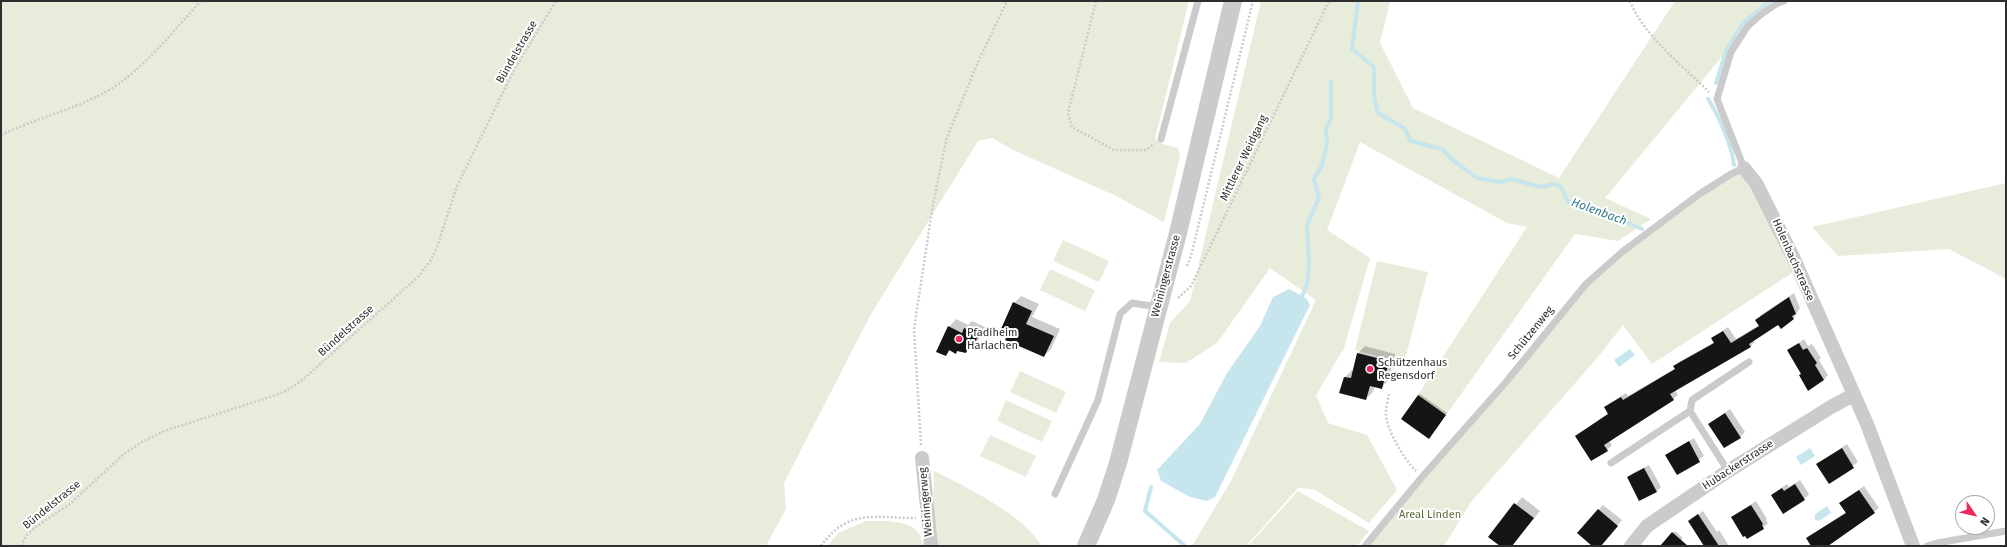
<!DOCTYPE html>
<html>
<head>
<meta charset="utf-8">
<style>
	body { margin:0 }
	#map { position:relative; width:2007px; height:547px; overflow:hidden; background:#fff; font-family:"Fira Sans",sans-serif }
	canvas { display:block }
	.frame { position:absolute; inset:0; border:2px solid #2e2e2e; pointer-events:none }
	.north { position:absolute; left:1955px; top:495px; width:40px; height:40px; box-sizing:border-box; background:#fff; border:1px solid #ababab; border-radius:50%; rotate:124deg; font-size:11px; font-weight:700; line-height:16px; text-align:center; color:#2e2e2e }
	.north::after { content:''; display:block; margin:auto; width:14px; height:18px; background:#eb295c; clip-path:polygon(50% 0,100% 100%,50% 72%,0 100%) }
</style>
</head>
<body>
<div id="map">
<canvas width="2007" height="547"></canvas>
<div class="frame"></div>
<div class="north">N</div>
</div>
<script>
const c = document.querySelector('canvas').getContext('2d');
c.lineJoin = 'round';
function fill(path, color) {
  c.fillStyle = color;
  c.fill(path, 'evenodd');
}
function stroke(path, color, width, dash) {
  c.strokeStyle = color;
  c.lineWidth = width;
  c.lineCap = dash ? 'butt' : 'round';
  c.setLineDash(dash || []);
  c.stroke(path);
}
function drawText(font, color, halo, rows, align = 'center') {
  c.font = font + ' "Fira Sans",sans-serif';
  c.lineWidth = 4;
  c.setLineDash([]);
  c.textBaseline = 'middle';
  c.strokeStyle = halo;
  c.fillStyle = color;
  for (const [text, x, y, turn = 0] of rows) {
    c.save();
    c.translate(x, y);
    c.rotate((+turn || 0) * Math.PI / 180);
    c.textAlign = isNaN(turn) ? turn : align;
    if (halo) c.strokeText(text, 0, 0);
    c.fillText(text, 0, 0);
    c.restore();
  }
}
const green = new Path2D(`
	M1,1H1189L1155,139L1163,144L1178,148L1180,156L1164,222L1116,196L1013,150L992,138L978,141L871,314L784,483L786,509L766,546H1Z
	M1261,1H1390L1380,43L1413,108L1559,178L1675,1H1768L1605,198L1651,219L1618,241L1575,234L1446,415L1418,395L1527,227L1507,223L1360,142L1327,230L1370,258L1344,348L1316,395L1328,423L1367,435L1397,490L1369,523L1313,489L1298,488L1246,546H1192L1232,479L1316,300L1270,268L1217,343L1186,363L1159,362L1170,323L1190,301Z
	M1744,168L1798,269L1652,364L1623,325L1598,357L1471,502L1444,546H1367L1601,269L1698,195Z
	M2006,183V279L1949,249L1838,256L1812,227Z
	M1063,240L1109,261L1099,282L1053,261Z
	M1377,261L1428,272L1404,363L1355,350Z
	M1050,269L1095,290L1085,311L1040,290Z
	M1020,371L1066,392L1056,413L1010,392Z
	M1006,400L1052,421L1042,442L997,421Z
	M990,435L1036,456L1026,477L980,456Z
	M934,471C965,486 1025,516 1042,546H937L933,516Z
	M1298,491L1369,531L1357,546H1248Z
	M866,521C887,521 921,518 923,546H828L838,533Z`);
const water = new Path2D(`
	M1289,289L1306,298L1310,305L1215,497L1207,501L1190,497L1161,481L1157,470L1200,424L1227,373L1260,326L1273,297Z
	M1630,349L1635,355L1619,367L1614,360Z
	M1810,448L1815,456L1801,465L1796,457Z
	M1827,506L1831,513L1819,521L1815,520V514Z`);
const shadow = new Path2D(`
	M1794,293L1800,308L1793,319L1778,324L1753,340L1755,342L1750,347L1675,390L1678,395L1673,399L1609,441L1612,445L1607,450L1576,436L1609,413L1605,408L1610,403L1626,393L1628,396L1676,368L1675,366L1679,362L1715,342L1713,338L1728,327L1736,339L1760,325L1756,320L1761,315Z
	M1021,296L1039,304L1032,317L1060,329L1051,349L1044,356L1014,303Z
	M956,319L968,325L972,321L985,327L980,338L966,352L958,350L956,352L951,350L946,355L949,327Z
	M1804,339L1808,346L1812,344L1821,358L1819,360L1828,375L1824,380L1802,373L1789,350Z
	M1365,346L1395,354L1388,381L1381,388L1375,386L1373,392L1366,399L1345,377L1352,370L1354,371L1358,353Z
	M1420,394L1447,413L1431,436L1418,396Z
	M1730,409L1745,432L1740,437L1710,424Z
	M1694,438L1704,456L1677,474L1666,455Z
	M1847,444L1858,462L1829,482L1818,464Z
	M1649,465L1661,487L1656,492L1628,478L1633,473Z
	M1800,480L1809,494L1804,499L1777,491L1787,484L1789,487Z
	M1864,486L1879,508L1826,546H1812L1807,538L1846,512L1841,503Z
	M1522,497L1540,511L1512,546H1502L1489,536Z
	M1756,501L1767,519L1766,520L1768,523L1763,528L1732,517Z
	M1603,505L1622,520L1600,546H1594L1578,533Z
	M1703,511L1717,532L1719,530L1729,546H1705L1689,521Z
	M1675,531L1683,538L1676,546H1662Z`);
const stream = new Path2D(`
	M1358,1L1352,49L1374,67V97L1378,113L1404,128L1411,141L1442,149L1454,161L1477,178L1500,182L1511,179L1541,187L1554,184L1561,187L1568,202L1583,205L1597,213L1608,214L1642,229
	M1716,83L1726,51L1742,24L1770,1
	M1708,99C1719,116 1732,146 1734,165
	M1302,296L1307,284L1309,264L1307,225L1319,198L1314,179L1322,165L1327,144L1326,129L1331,118V82
	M1151,487L1145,511L1185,546`);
const building = new Path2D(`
	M1789,297L1796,314L1792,316L1794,319L1781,329L1778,325L1749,344L1751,347L1670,394L1674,400L1604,445L1608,451L1591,461L1575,436L1608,414L1604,407L1621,397L1623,400L1675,369L1673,366L1714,343L1711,338L1723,331L1731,343L1759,326L1755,320Z
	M1013,302L1032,311L1026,324L1054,336L1044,357L1005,340L1009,332L1001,329Z
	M948,326L962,333L964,328L979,334L973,347L970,345L966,353L957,351L956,354L949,350L946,356L936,352Z
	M1799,343L1803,350L1807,348L1817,363L1815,365L1824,380L1808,391L1799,375L1801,374L1787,350Z
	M1357,353L1389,361L1382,389L1370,386L1366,400L1339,393L1344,377L1351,378Z
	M1418,395L1446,415L1429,439L1401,419Z
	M1725,413L1741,438L1724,448L1708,424Z
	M1689,441L1700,462L1677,475L1665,455Z
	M1842,448L1854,468L1829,484L1816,464Z
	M1644,468L1657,492L1639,501L1627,477Z
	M1795,484L1805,500L1783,514L1771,495L1782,488L1784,491Z
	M1859,490L1875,513L1828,546H1811L1806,538L1846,513L1839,503Z
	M1514,503L1534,518L1512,546H1500L1488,537Z
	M1751,505L1763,524L1762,525L1764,529L1747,539L1745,536L1743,537L1731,517Z
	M1598,509L1618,526L1601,546H1592L1577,533Z
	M1698,514L1719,546H1704L1688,521Z
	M1672,532L1688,546H1660Z`);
const path = new Path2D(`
	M1096,1L1068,113L1072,127L1114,150H1146L1154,144
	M1630,1C1643,35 1683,66 1709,92
	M1,135C36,118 75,110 109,90C142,71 174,30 201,1
	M1187,266L1191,256L1253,1
	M1178,298L1191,286L1329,1
	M1389,394C1388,400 1386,407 1386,413C1385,427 1405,461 1416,471
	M921,445L914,329L933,204L947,137L978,62L1007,1
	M21,546L26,536L34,528L70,504L125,453L142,442L164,431L270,397L286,391L301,381L418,277L431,260L437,247L457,186L514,70L556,1
	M821,546C848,508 875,518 916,518`);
const service = new Path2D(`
	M1161,139L1198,1
	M1690,411L1692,400L1749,362
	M1611,463L1690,411L1728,471
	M1055,494L1098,400L1120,314L1132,303L1158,307
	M1365,546L1422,477L1506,382L1586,284L1622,252L1698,195L1731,174L1744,168L1717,99L1731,52L1747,27L1759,16L1776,4L1784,1
	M1927,546L1937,543L2006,531`);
const minor = new Path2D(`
	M1744,168L1756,183L1794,259L1867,424L1913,546
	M922,458L931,546
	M1631,546L1647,526L1728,471L1831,407L1853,395`);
const tertiary = new Path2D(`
	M1086,546L1106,500L1118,463L1178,233L1233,1`);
const markers = [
	[959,339,4,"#eb295c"],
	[1370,369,4,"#eb295c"]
];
const streetNames = [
	["Bündelstrasse",517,52,-60],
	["Mittlerer Weidgang",1244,158,-64],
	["Holenbachstrasse",1793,260,66],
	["Weiningerstrasse",1166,276,-75],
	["Bündelstrasse",346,331,-42],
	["Schützenweg",1531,333,-51],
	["Hubackerstrasse",1738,465,-33],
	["Weiningerweg",926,502,-95],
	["Bündelstrasse",52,505,-39]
];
const poiNames = [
	["Pfadiheim",967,333],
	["Harlachen",967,346],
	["Schützenhaus",1378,363],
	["Regensdorf",1378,376]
];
const parkNames = [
	["Areal Linden",1430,515]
];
const waterNames = [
	["Holenbach",1599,212,20]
];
fill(green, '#e7ecdb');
fill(water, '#c6e5ed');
fill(shadow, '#0003');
stroke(stream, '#c6e5ed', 4);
fill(building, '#151515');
stroke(path, '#cbcbcb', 2.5, [2, 2]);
stroke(service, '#cbcbcb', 7);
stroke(minor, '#cbcbcb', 14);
stroke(tertiary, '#cbcbcb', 18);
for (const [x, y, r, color] of markers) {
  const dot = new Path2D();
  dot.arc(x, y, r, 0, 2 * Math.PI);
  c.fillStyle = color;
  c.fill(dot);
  stroke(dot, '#fff', 1.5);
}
drawText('11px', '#2e2e2e', '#fff', streetNames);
drawText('11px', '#2e2e2e', '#fff', poiNames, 'left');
drawText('11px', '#5a6b3a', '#fff', parkNames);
drawText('italic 12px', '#377a8c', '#fff', waterNames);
</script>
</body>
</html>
